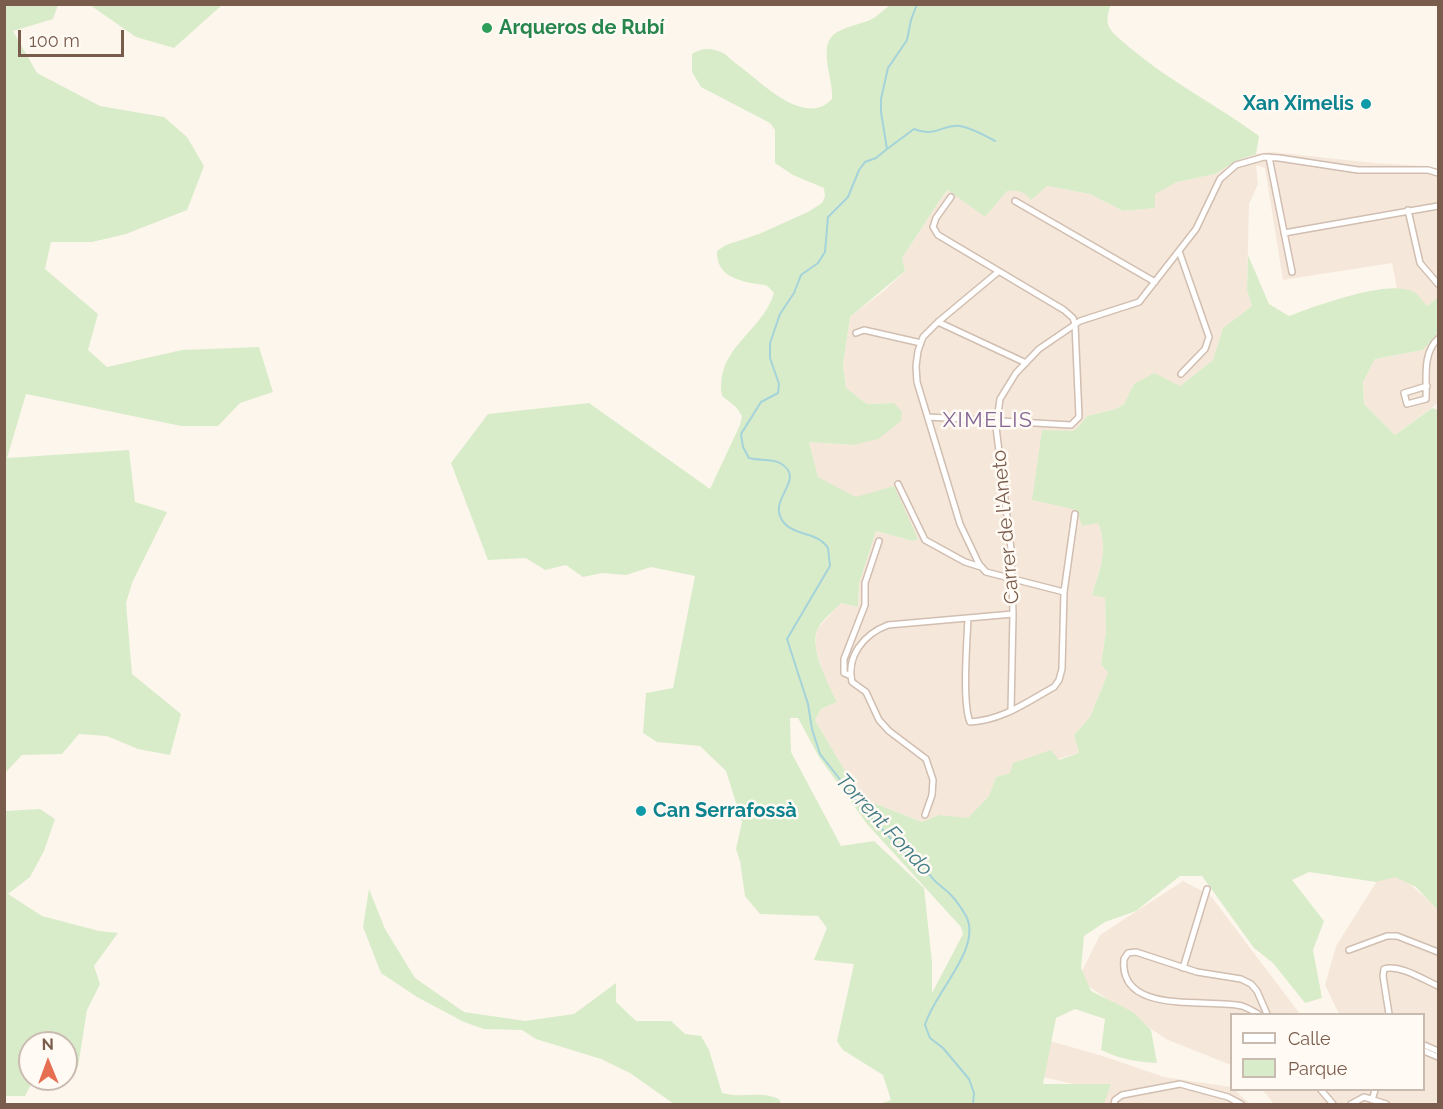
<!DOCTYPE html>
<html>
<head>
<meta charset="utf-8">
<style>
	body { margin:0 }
	#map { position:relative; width:1443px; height:1109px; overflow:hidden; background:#fdf6ec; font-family:Raleway,sans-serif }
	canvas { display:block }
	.frame { position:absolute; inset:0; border:6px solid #7a5c4d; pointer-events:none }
	.legend { position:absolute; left:1230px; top:1013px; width:195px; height:78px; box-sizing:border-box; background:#fffaf3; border:2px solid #cabbb1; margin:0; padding:8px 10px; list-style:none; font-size:18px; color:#7a5c4d }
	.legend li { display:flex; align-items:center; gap:12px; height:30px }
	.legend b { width:30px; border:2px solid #cabbb1 }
	.north { position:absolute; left:18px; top:1031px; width:60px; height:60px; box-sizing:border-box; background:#fffaf3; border:2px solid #cabbb1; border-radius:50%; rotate:359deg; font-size:16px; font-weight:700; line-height:24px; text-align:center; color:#7a5c4d }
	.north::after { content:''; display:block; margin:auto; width:21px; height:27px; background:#e76f51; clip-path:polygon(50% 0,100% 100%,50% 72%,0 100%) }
	.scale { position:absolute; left:18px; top:30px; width:106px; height:27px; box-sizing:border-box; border:3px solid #7a5c4d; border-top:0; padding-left:8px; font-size:18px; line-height:21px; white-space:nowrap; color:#7a5c4d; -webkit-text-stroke:4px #fffaf3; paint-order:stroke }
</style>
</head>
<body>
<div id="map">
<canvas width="1443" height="1109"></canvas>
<div class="frame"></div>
<ul class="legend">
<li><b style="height:8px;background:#fff"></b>Calle</li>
<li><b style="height:16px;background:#d8ecc9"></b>Parque</li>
</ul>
<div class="north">N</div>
<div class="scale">100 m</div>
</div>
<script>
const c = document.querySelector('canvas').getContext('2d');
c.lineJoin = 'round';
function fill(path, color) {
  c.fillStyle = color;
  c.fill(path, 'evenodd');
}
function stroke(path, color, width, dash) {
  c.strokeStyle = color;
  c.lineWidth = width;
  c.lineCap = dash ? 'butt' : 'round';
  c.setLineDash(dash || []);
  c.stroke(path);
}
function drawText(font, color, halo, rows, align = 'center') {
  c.font = font + ' Raleway,sans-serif';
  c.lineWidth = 5;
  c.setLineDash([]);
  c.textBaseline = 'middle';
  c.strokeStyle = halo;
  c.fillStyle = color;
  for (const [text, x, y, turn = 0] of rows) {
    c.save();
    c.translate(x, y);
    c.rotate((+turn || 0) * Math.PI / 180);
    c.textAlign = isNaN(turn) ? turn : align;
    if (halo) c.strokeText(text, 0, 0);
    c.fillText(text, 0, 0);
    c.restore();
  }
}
const residential = new Path2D(`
	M1272,152L1374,163L1425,166L1438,169V297L1427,306L1413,292L1397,289L1392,263L1283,280L1265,168L1256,165L1258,184L1249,204L1247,289L1252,306L1223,328L1213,360L1180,386L1134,384L1124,404L1116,409L1087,416L1081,424L1073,431L1077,510L1098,523L1103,538V558L1092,594L1105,598L1106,632L1101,664L1108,673L1090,717L1074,735L1079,753L996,777L989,796L968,819L939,815L922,822L861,798L815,720L821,709L837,702L824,676L815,646L817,629L841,603L858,607L859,584L876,531L913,541L894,486L856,498L818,478L809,442L853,445L894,403L867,404L846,388L843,365L850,317L885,290L905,271L902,258L942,197L949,190L985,217L1007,191L1019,190L1027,194L1047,186L1090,194L1123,211L1154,208V194L1177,182L1215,174L1238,160L1256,154Z
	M1438,333V403L1395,435L1364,404L1363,382L1375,359L1423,350Z
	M1387,865L1438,908V1104H1274L1263,1090H1424V1014H1339L1325,985L1336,946Z
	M1183,881L1210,895L1300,1014H1232L1231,1065L1166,1039L1078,979L1100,935Z
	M1043,1039L1103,1056L1164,1077L1231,1087L1232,1090H1235L1250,1104H1082V1086L1039,1076Z`);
const green = new Path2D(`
	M5,4L58,5L53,19L13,31L37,73L100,106L164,117L187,137L204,166L187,210L126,234L92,242H51L45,269L98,314L88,350L107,367L182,350L259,347L273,392L240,403L218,426H181L26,394L7,458L129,450L135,502L167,512L132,583L126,603L132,674L181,714L170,755L138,749L107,736L79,734L62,754L22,755L5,773Z
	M90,5H222L174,48L136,37Z
	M890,5H1111C1108,11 1106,20 1109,27C1113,35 1123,41 1129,47C1169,81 1217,105 1259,136L1256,154L1238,160L1215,174L1177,182L1155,194V208L1123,211L1090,194L1047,186L1031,200C1024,191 1018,190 1007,191L985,217L948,190L942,197L902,258L905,271L850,317L843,365L846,388L867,404L894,403L902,412L901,421L878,439L853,445L809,442L818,477L856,497L894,486L918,539L913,541L876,531L859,584L858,607L841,603C834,611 823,619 818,628C808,647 829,685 837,702L821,709L815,720L861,798L922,822L939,815L968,818L989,796L996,777L1010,773L1013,763L1051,750L1059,760L1079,753L1074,735L1090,717L1108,673L1101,664L1106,632L1105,598L1092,595C1100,568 1109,550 1098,523L1082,526L1077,510L1032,500L1042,430L1073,431L1081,424L1087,416L1116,409L1124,404L1134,384L1154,373L1180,386L1213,360L1223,328L1252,306L1247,290L1248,255L1269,304L1289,316C1315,306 1390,278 1414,292C1419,295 1423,302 1427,306L1438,297V333L1423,350L1375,359L1363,382L1364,404L1395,435L1432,408L1438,410V910L1416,887L1395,877L1376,882L1309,872L1292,880L1324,921L1313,950L1322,998L1305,1003L1273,963L1254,948L1202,876H1180L1136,911L1105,922L1084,936L1081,968L1091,991L1133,1012L1151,1030L1157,1063C1136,1062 1120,1059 1101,1050L1105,1019L1075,1009L1056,1018L1043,1084H1111L1104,1104H879L891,1100L883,1075L843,1050L837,1041L854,964L814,960L827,928L818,916L760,914L745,896L740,861L736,849L742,822L726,771L700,746L657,742L643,733L646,693L673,688L695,576L651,567L626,575L602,573L583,577L566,565L545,570L526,558L488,560L451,463L488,414L589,403L710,489L740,425L742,416L736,407L722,396C715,347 762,333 774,293C774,293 768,286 767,286C764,284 761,285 758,284C737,281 716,275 717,251L726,245L759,234L808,212L822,203L825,196L824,188L793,175L775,163V130L770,123L701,87L692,72V54C703,47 713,48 725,54C732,61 740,66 747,72C767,88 807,126 832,99C833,82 825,66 827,48C829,27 856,27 872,19C878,16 884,9 890,5ZM790,718H798L819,757L867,824L961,927L963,934L932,993V962L924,888L874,841L841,846L791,752Z
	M40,809L55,819L44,851L30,877L8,894L42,916L99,931L118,933L94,966L100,984L87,1010L78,1067L66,1065V1043H30V1079H34L25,1096H5V811Z
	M369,889L385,929L415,978L464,1012L525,1021L574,1014L616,983V1002L636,1021H671L685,1034L701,1036L709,1050L722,1093C743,1099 759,1090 779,1099L781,1104H674L630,1073L601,1059L536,1039L522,1030L484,1029L464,1022L417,997L381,973L363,927Z`);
const stream = new Path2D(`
	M917,4L911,20L907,40L888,68L881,99V112L887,149L876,158L865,162L859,170L848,197L828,217L825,252L818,263L801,275L794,293L780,314L770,343V358L779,384L778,393L761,402L741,434L743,447L749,458C758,461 772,458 780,463C809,480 763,500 785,524C796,536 818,532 828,548L830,566L827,571L787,639L808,704L812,729L820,754L864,810L917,866L926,874L930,875C935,883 943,887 950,894C956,900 962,909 966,916C983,948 933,994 925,1025L930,1038L943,1048L969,1079L974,1093L973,1104
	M887,149L914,129C935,138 943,124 960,126C972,128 984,135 995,141`);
const street = new Path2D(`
	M1269,157L1292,272
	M1015,201L1155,282
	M1408,210L1420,263L1438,284
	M1284,233L1438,206
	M1179,251L1209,337L1205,349L1181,374
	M998,272L938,322L923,337L918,351L916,366L917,382L960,524L979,564L986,572L1064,592
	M938,322L1026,363
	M856,333L864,330L921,343
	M1427,386L1404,393L1407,404L1426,399C1427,379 1422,353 1438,339
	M928,417L1071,425L1079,417L1075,324L1073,318L1064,310L938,235L933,227L936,218L951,197
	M898,484L925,540L965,562L981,567
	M968,618C967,642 962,703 970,722C1003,720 1025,703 1054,687L1059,680L1062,669L1064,592L1075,514
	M851,676L844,673V659L865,605V583L879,541
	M1011,711L1013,614L1011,549L996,427L1000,399L1016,373L1039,349L1080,321L1139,302L1196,229L1220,179L1236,165L1264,157L1279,158L1358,170H1428L1438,173
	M925,815L932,795L933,780L926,759L889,731L879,720L866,692L852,682C846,656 864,634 888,625L1013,614
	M1349,950L1387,936H1397L1438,952
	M1183,968L1207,889
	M1258,1014C1253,1011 1248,1008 1242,1006C1208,998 1118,1016 1124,959L1128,953L1136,952L1197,972L1241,979L1251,984L1257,991L1267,1014
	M1389,1014L1383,976L1384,969C1400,964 1424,980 1438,986
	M1424,1045L1438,1051
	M1424,1051L1438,1057
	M1321,1090L1333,1104
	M1372,1100L1375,1090
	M1114,1104L1115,1100L1122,1095L1180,1084L1228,1097L1241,1104
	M1351,1104L1364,1097L1386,1104`);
const markers = [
	[487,28,6,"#2e9e5b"],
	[1366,104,6,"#0f9aa8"],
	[641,811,6,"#0f9aa8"]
];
const leisureNames = [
	["Arqueros de Rubí",499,28]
];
const cultureNames = [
	["Xan Ximelis",1354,104],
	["Can Serrafossà",653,811,"left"]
];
const streetNames = [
	["Carrer de l'Aneto",1006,527,-95]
];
const neighbourhoodNames = [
	["XIMELIS",988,421]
];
const waterNames = [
	["Torrent Fondo",884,825,47]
];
fill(residential, '#f5e8da');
fill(green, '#d8ecc9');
stroke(stream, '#a5d3da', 2);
stroke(street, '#d1beb0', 8);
stroke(street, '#fff', 5);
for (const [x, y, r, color] of markers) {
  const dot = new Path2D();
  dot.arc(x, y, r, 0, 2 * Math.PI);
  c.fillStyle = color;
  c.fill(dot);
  stroke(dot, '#fffaf3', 2);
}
drawText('bold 20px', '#27864d', '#fffaf3', leisureNames, 'left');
drawText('bold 20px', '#0d838f', '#fffaf3', cultureNames, 'right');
drawText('20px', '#7a5c4d', '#fffaf3', streetNames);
c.letterSpacing = '1.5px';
drawText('21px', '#846695', '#fffaf3', neighbourhoodNames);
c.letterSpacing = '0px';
drawText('italic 21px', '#437c86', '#fffaf3', waterNames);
</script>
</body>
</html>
